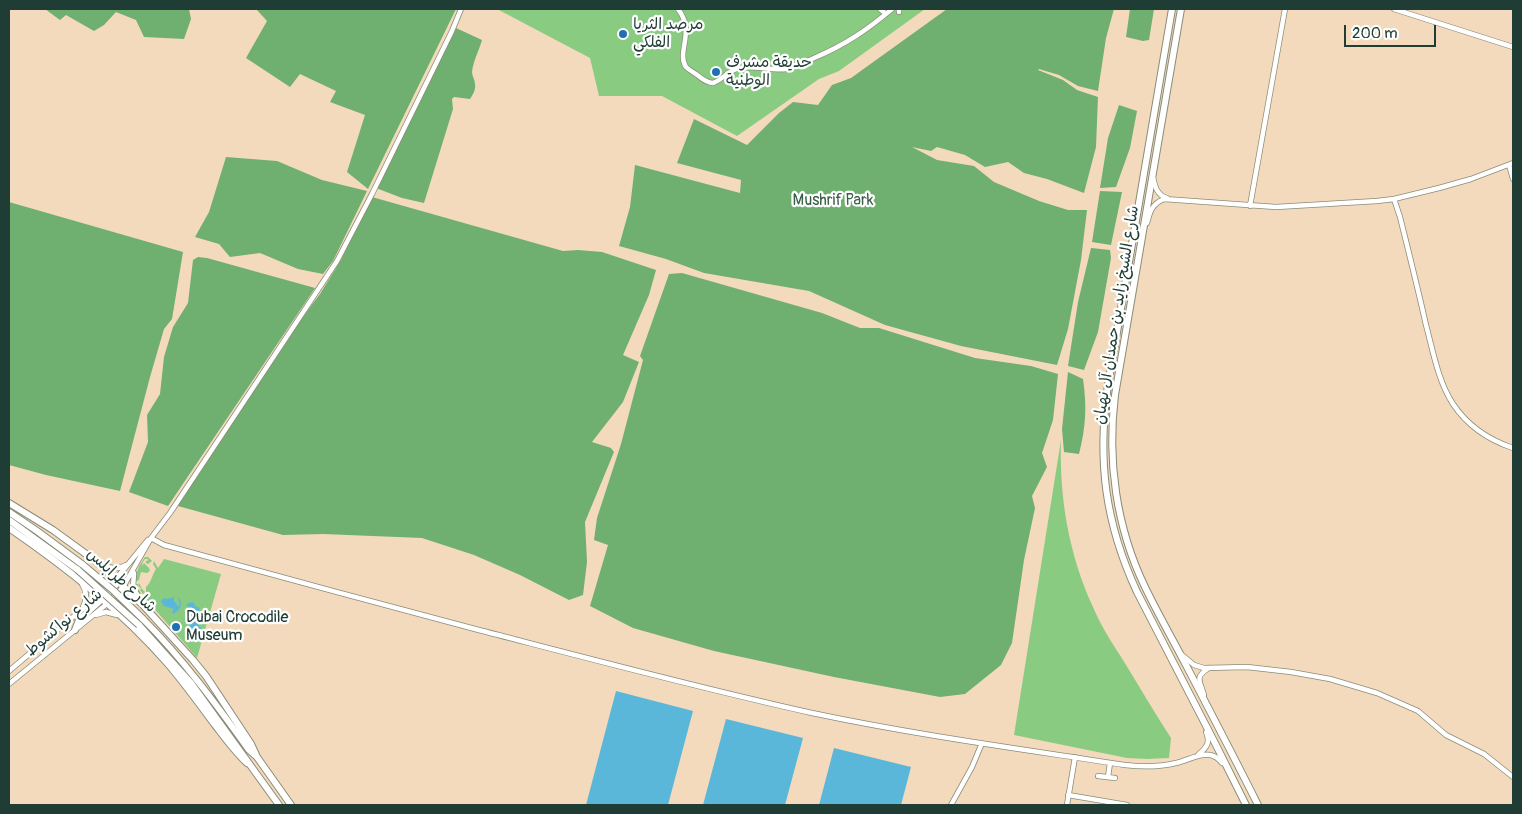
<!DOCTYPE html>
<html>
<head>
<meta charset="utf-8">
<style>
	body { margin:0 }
	#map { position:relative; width:1522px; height:814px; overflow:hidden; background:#f4dabc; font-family:Pangolin,sans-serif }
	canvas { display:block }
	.frame { position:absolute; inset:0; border:10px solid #1f3d34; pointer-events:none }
	.scale { position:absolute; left:1344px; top:25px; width:92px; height:22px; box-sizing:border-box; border:2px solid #1f3d34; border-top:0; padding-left:6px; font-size:15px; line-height:18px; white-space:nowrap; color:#1f3d34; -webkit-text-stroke:4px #fff; paint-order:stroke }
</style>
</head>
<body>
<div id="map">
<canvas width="1522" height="814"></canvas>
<div class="frame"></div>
<div class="scale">200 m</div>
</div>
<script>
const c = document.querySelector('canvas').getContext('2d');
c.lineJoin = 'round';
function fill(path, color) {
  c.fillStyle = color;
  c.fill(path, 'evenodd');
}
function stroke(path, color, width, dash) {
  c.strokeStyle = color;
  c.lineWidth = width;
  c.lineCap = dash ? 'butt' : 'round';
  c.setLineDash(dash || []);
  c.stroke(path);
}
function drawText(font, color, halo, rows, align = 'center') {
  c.font = font + ' Pangolin,"Playpen Sans Arabic",sans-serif';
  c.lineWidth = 4.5;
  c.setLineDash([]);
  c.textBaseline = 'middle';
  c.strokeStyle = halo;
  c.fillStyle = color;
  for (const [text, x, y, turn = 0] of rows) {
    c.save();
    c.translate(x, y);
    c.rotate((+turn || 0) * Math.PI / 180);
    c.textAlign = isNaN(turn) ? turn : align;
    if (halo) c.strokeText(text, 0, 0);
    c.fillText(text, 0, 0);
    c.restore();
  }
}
const green = new Path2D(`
	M497,9H925L839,71L819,79L737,136L662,96H599L590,58Z
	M1061,440C1059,497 1069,555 1093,607C1101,626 1112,643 1123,660C1139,686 1154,712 1171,738L1169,758L1147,759L1127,758L1014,735Z
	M145,557H148L152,561L148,564L146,563V561L149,560L147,559H145L143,562V560L142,566L144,563L149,568L150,571L147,573L141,572L139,580L135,582L136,584H138V586L139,583L142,589L145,592L143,594L140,590L141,588L138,586L137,587L142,595C129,587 137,567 145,557Z
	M164,559L221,574L197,658L152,606L151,607L143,598L146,594V587C151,583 152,575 156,569L153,564L154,561L158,568Z`);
const forest = new Path2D(`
	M45,9H189L191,19L184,39L144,37L136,20L116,12L104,25L94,31L66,15L60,20Z
	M256,9H456L368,189L347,172L365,115L330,102L336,91L300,74L290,87L246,58L267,21Z
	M947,9H1114L1106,38L1098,91L1078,86L1059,75L1039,69L1038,70L1063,80L1077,90L1098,97L1096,147L1084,193L1047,179L1024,173L1008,162L985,167L965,155L937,147L931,151L912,147L937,160L974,166L994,182L1039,201L1068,210H1087L1081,260L1068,329L1057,365L961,346L885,325L809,291L704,273L666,259L619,246L630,207L635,165L740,193L741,180L677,163L694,119L747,145L779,113L793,102L818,105L832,85L851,78Z
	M1130,9H1154L1149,40L1143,41L1126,37Z
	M456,28L482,40C479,51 473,61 472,72C472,76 475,80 475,84C476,90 473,94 470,99L454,97L452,99L453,109L424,203L402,198L376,188Z
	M1119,105L1137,111L1130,148L1116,187L1100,188L1108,138Z
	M226,157L277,161L322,180L367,191L333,261L323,274L298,269L260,253L230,257L219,244L195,237L209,212Z
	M1100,191L1122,192L1111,245L1092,242Z
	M372,197L563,251L578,250L602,252L656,270L649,295L623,355L639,362L623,402L592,442L611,448L614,452L585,522L587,562L583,595L569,600L520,575L474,555L422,538L323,534L283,535L178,506L182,498L282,345L320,294L341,260Z
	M9,202L183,252L172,319L164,329L150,377L120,491L46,475L9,465Z
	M1091,248L1110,250L1111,258L1098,332L1084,370L1068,366L1078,302Z
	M198,257L207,258L315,288L168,506L129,492L148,442L147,415L160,394L164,357L173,327L188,303L193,260Z
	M682,273L822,313L860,328H879L975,358L1031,366L1058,374L1053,420L1042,453L1047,467L1032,496L1035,508L1024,560L1012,643L1001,665L965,694L940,697L834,677L714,651L633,628L590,606L608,545L594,540L597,518L621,444L643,360L640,356L669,274Z
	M1068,372L1083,379C1087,407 1086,426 1079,454L1064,452L1062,429Z`);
const water = new Path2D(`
	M174,597V601L179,607L180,604L177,597C185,603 180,610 173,614L172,612L174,609L164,606L161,601L164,598L167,599Z
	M193,602L195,606L200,608L194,619L201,628L199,636L196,639L193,638L189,629L190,623L189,617H186L185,616L191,611V608L186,605L189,603Z
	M616,691L693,711L668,805H586Z
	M726,719L803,738L785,805H703Z
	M834,748L911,767L901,805H819Z`);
const minor = new Path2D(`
	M678,9C696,32 676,52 686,67C689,70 693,72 696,74C701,78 706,83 713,83C722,80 727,72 736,69C751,64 770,71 786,69C796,67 805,62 814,58C845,45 867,30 892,9
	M880,9L886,14
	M899,9V12
	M1394,9L1513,47
	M1509,165L1513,179
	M1153,177C1155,187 1157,195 1167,198
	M1394,199L1400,217C1409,253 1418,289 1426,325C1433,351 1438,381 1453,404C1467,425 1489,440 1513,448
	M1250,206L1285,9
	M1147,223C1150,211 1152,204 1164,199L1276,207L1377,201L1394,199L1439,188L1471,179L1513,163
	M151,538L164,545C268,574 371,601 475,629C587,658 699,688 812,713C916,735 1021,749 1125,765C1142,767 1159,767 1176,763C1187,761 1198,753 1210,755C1216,756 1219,759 1222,763
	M103,565C111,569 118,570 126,565
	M134,573L133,587L142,603
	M82,584C87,592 87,598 83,607
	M96,615L106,612L117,615
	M1182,655L1194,665L1204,668L1247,667L1291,672L1330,679L1377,693L1418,711L1446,735L1484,754L1513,777
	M9,671L99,595L120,574L148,540
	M9,684L108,603L123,587L151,538L170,513L337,261L372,194L452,31L461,9
	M1204,695C1200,681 1194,677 1209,668
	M1198,755C1206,748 1211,743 1206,732
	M1098,776L1115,778
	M1108,777L1110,763
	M1068,795L1127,805
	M951,805L972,767L982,743
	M1067,805L1075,757`);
const highway = new Path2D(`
	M1172,9L1108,385C1097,460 1105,523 1137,592L1216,745L1246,805
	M1181,9L1115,395C1107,460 1116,527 1145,587C1158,614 1173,640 1187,667C1211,713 1235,759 1258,805
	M9,503L53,530L97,562L142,604L193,660L206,676L251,744L257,757
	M9,512L37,531L83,565
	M9,520L78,570
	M9,528C67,568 122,611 168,664C185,684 200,705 215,725C225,738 235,752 247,763
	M143,619C183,659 216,704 249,750L257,757L291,805
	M139,625L191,683L279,805
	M75,630L79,620L113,589L115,586V579`);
const highwayBridge = new Path2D(`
	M83,565L114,591L143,619
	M78,570L139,625`);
const markers = [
	[623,34,5,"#1f6fb2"],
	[716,72,5,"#1f6fb2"],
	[176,627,5,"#1f6fb2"]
];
const poiNames = [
	["مرصد الثريا",633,25],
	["الفلكي",633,43],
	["حديقة مشرف",726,63],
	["الوطنية",726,81],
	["Dubai Crocodile",186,618],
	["Museum",186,636]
];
const parkNames = [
	["Mushrif Park",833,201]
];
const streetNames = [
	["شارع الشيخ زايد بن حمدان آل نهيان",1117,315,-81],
	["شارع طرابلس",121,581,42],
	["شارع نواكشوط",64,623,-40]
];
fill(green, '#8acb82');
fill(forest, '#6faf70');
fill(water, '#5bb7d9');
stroke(minor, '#8a8c78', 6);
stroke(highway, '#8a8c78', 8);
stroke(minor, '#fff', 4.5);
stroke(highway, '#fff', 6);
stroke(highwayBridge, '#8a8c78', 8, []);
stroke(highwayBridge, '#fff', 6);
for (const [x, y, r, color] of markers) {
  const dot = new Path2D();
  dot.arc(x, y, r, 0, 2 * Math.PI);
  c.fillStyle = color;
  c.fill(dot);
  stroke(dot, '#fff', 2);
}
drawText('16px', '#1f3d34', '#fff', poiNames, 'left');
drawText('16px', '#3a6048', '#fff', parkNames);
drawText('16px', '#1f3d34', '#fff', streetNames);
</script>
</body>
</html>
